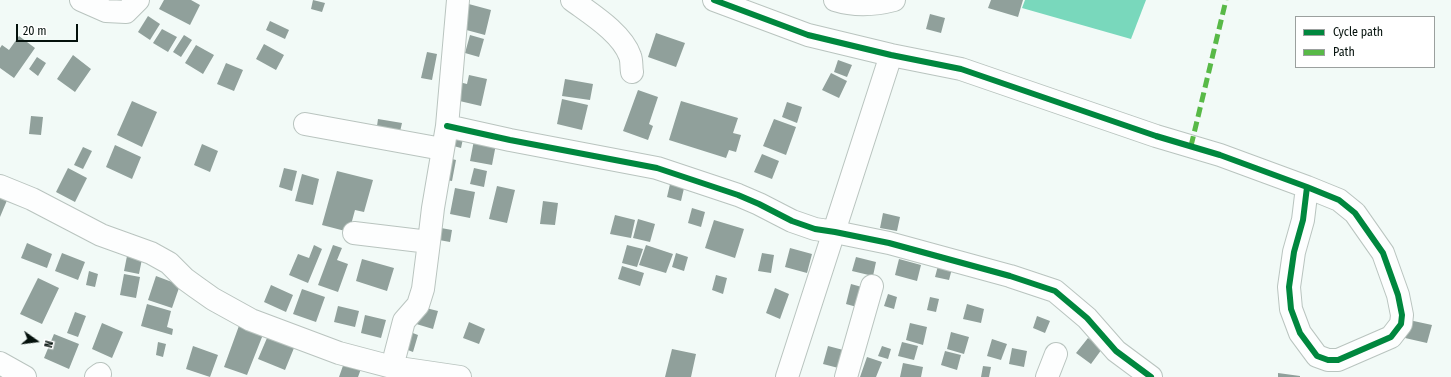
<!DOCTYPE html>
<html>
<head>
<meta charset="utf-8">
<style>
	body { margin:0 }
	#map { position:relative; width:1451px; height:377px; overflow:hidden; background:#f2faf7; font-family:"Fira Sans Condensed",sans-serif }
	canvas { display:block }
	.legend { position:absolute; left:1295px; top:16px; width:140px; height:52px; box-sizing:border-box; background:#fff; border:1px solid #9ba09e; margin:0; padding:5px 7px; list-style:none; font-size:12px; color:#04110c }
	.legend li { display:flex; align-items:center; gap:8px; height:20px }
	.legend b { width:20px; border:1px solid #9ba09e }
	.north { position:absolute; left:16px; top:321px; width:40px; height:40px; -webkit-text-stroke:3px #fff; paint-order:stroke; rotate:104deg; font-size:11px; font-weight:700; line-height:16px; text-align:center; color:#04110c }
	.north::after { content:''; display:block; margin:auto; width:14px; height:18px; background:#04110c; clip-path:polygon(50% 0,100% 100%,50% 72%,0 100%) }
	.scale { position:absolute; left:16px; top:24px; width:62px; height:18px; box-sizing:border-box; border:2px solid #04110c; border-top:0; padding-left:5px; font-size:12px; line-height:14px; white-space:nowrap; color:#04110c; -webkit-text-stroke:3px #fff; paint-order:stroke }
</style>
</head>
<body>
<div id="map">
<canvas width="1451" height="377"></canvas>
<ul class="legend">
<li><b style="height:5px;background:#00873e"></b>Cycle path</li>
<li><b style="height:5px;background:#58b947"></b>Path</li>
</ul>
<div class="north">N</div>
<div class="scale">20 m</div>
</div>
<script>
const c = document.querySelector('canvas').getContext('2d');
c.lineJoin = 'round';
function fill(path, color) {
  c.fillStyle = color;
  c.fill(path, 'evenodd');
}
function stroke(path, color, width, dash) {
  c.strokeStyle = color;
  c.lineWidth = width;
  c.lineCap = dash ? 'butt' : 'round';
  c.setLineDash(dash || []);
  c.stroke(path);
}
const water = new Path2D(`
	M1025,0H1146L1131,39L1022,8Z`);
const building = new Path2D(`
	M164,0H191L200,5L190,25L159,9Z
	M313,0L325,3L322,12L311,9Z
	M991,0H1023L1018,17L988,8Z
	M465,3L491,10L485,35L459,28Z
	M930,14L945,18L941,33L926,29Z
	M148,16L160,24L150,40L138,32Z
	M270,21L289,30L285,39L266,30Z
	M162,29L177,37L168,52L153,43Z
	M656,33L685,43L676,67L648,57Z
	M184,35L192,40L181,57L173,52Z
	M470,35L484,39L479,57L465,53Z
	M19,36L35,48L14,78L0,68V48L2,45L9,50Z
	M264,44L284,55L276,70L256,59Z
	M196,45L214,55L203,74L185,63Z
	M427,52L437,54L432,80L421,78Z
	M73,55L91,69L75,92L57,79Z
	M37,57L46,63L38,76L29,69Z
	M838,60L852,65L847,77L834,72Z
	M226,63L243,70L234,91L217,84Z
	M831,73L847,81L839,98L822,90Z
	M469,75L487,79L481,106L451,99L455,81L467,84Z
	M565,79L593,84L590,100L562,96Z
	M638,90L658,97L649,124L653,126L648,140L623,131Z
	M562,99L588,105L582,130L557,124Z
	M132,101L157,112L142,147L117,135Z
	M681,101L738,118L733,133L741,135L736,152L729,150L726,158L669,140Z
	M787,102L802,107L797,123L782,117Z
	M31,116L43,117L41,135L29,134Z
	M378,119L402,123L399,136L376,133Z
	M774,119L796,127L786,155L763,146Z
	M464,134L461,148L446,144Z
	M475,135L497,139L492,165L470,161Z
	M202,144L218,151L210,172L194,165Z
	M115,145L141,157L132,179L106,167Z
	M83,147L92,151L83,169L74,165Z
	M762,154L779,161L772,179L754,172Z
	M444,157L456,160L452,181L440,179Z
	M68,168L87,178L75,202L56,192Z
	M284,168L297,171L292,191L279,187Z
	M474,168L487,171L484,187L470,184Z
	M337,171L373,180L364,212L355,210L349,232L322,225Z
	M302,174L319,179L313,205L295,201Z
	M671,180L685,184L681,201L667,197Z
	M497,186L515,190L507,223L489,219Z
	M455,188L475,192L470,218L450,214Z
	M0,194L8,198L0,217Z
	M543,201L558,203L555,225L540,224Z
	M692,208L705,212L701,227L688,223Z
	M883,213L900,217L897,231L880,228Z
	M615,215L635,220L631,238L610,234Z
	M638,219L655,224L650,242L633,238Z
	M714,220L744,229L735,258L705,248Z
	M441,228L452,230L450,242L439,240Z
	M27,243L52,254L47,268L21,258Z
	M314,245L322,249L308,283L289,275L298,254L309,258Z
	M333,245L342,248L337,260L348,264L338,292L318,285Z
	M627,245L643,249L637,267L622,263Z
	M646,245L673,254L666,273L639,265Z
	M790,248L812,254L807,273L785,267Z
	M128,251L143,254L139,274L124,271Z
	M62,253L85,262L78,280L55,271Z
	M676,253L688,257L684,271L672,267Z
	M762,253L774,255L771,273L758,271Z
	M856,257L876,262L873,276L852,271Z
	M362,259L394,268L387,291L356,281Z
	M899,259L921,265L917,281L895,275Z
	M939,262L953,265L949,280L935,277Z
	M622,266L644,273L640,286L618,279Z
	M89,271L98,274L95,287L86,285Z
	M124,274L140,277L136,298L120,295Z
	M716,275L727,278L723,294L712,290Z
	M156,276L180,285L172,308L148,300Z
	M38,278L59,288L42,324L20,314Z
	M851,284L869,289L864,309L846,304Z
	M271,285L293,295L286,312L264,302Z
	M775,288L789,294L780,319L766,313Z
	M302,289L325,297L316,322L293,314Z
	M888,294L897,297L894,309L884,306Z
	M930,297L939,299L936,312L927,310Z
	M147,304L171,311L167,327L173,329L172,335L141,326Z
	M967,304L984,309L981,323L963,319Z
	M338,306L359,311L355,327L334,322Z
	M418,306L438,311L433,329L413,323Z
	M75,312L86,316L78,337L67,333Z
	M365,315L386,320L381,338L361,333Z
	M1037,316L1050,321L1045,333L1033,328Z
	M1409,320L1432,325L1427,343L1405,338Z
	M469,322L485,329L479,344L463,338Z
	M102,323L123,332L112,358L92,349Z
	M240,323L264,332L247,375L224,367Z
	M910,323L927,327L923,345L906,340Z
	M405,330L418,335L413,352L400,347Z
	M270,331L286,345L294,348L285,370L258,359Z
	M951,332L969,337L964,354L947,349Z
	M54,334L79,344L69,369L44,358Z
	M1088,338L1102,349L1091,364L1076,353Z
	M992,339L1007,344L1001,360L987,356Z
	M158,342L166,344L163,357L156,355Z
	M902,342L918,346L914,360L898,356Z
	M193,346L218,355L210,377L186,369Z
	M828,346L851,352L846,370L823,364Z
	M882,346L891,349L888,359L878,356Z
	M1012,348L1027,351L1024,367L1009,364Z
	M672,349L696,354L691,377H665Z
	M945,351L961,355L957,370L941,365Z
	M867,357L882,362L876,377H860Z
	M345,360L362,366L358,377H339Z
	M903,363L923,367L921,377H900Z
	M983,366L991,367L989,377H981Z
	M1278,373L1300,376V377H1278Z`);
const minor = new Path2D(`
	M81,0L106,11L126,12L138,0
	M572,0C591,14 622,33 630,56C632,61 631,67 632,72
	M714,0L808,35L891,55L961,69L1156,136L1220,155L1307,187L1303,220L1294,252L1289,287L1291,309L1300,333L1317,356L1328,360H1338L1391,337L1401,324L1402,315L1398,295L1383,253L1355,213L1339,200L1307,187
	M835,0C854,6 875,5 894,0
	M305,124L442,149
	M447,126L510,140L657,168L738,195L759,204L792,221L815,229L835,232L889,243L1010,276L1055,291L1087,318L1116,351L1151,377
	M0,186L32,199L101,235L151,253L169,263L185,279L196,287L213,299L251,320L339,353L392,367L460,377
	M354,233L429,242
	M0,363L25,377
	M392,367L404,321L418,305L423,289L429,242L433,208L447,126L458,0
	M96,377L100,374
	M787,377L891,55
	M846,377L872,286
	M1047,377L1056,354`);
const quiet = new Path2D(`
	M1191,146L1226,0`);
const cycleway = new Path2D(`
	M714,0L808,35L891,55L961,69L1156,136L1220,155L1307,187L1303,220L1294,252L1289,287L1291,309L1300,333L1317,356L1328,360H1338L1391,337L1401,324L1402,315L1398,295L1383,253L1355,213L1339,200L1307,187
	M447,126L510,140L657,168L738,195L759,204L792,221L815,229L835,232L889,243L1010,276L1055,291L1087,318L1116,351L1151,377`);
fill(water, '#79d8bc');
fill(building, '#90a09b');
stroke(minor, '#b9c4bf', 24);
stroke(minor, '#fdfefe', 22);
stroke(quiet, '#58b947', 5, [10, 5]);
stroke(cycleway, '#00873e', 6);
</script>
</body>
</html>
